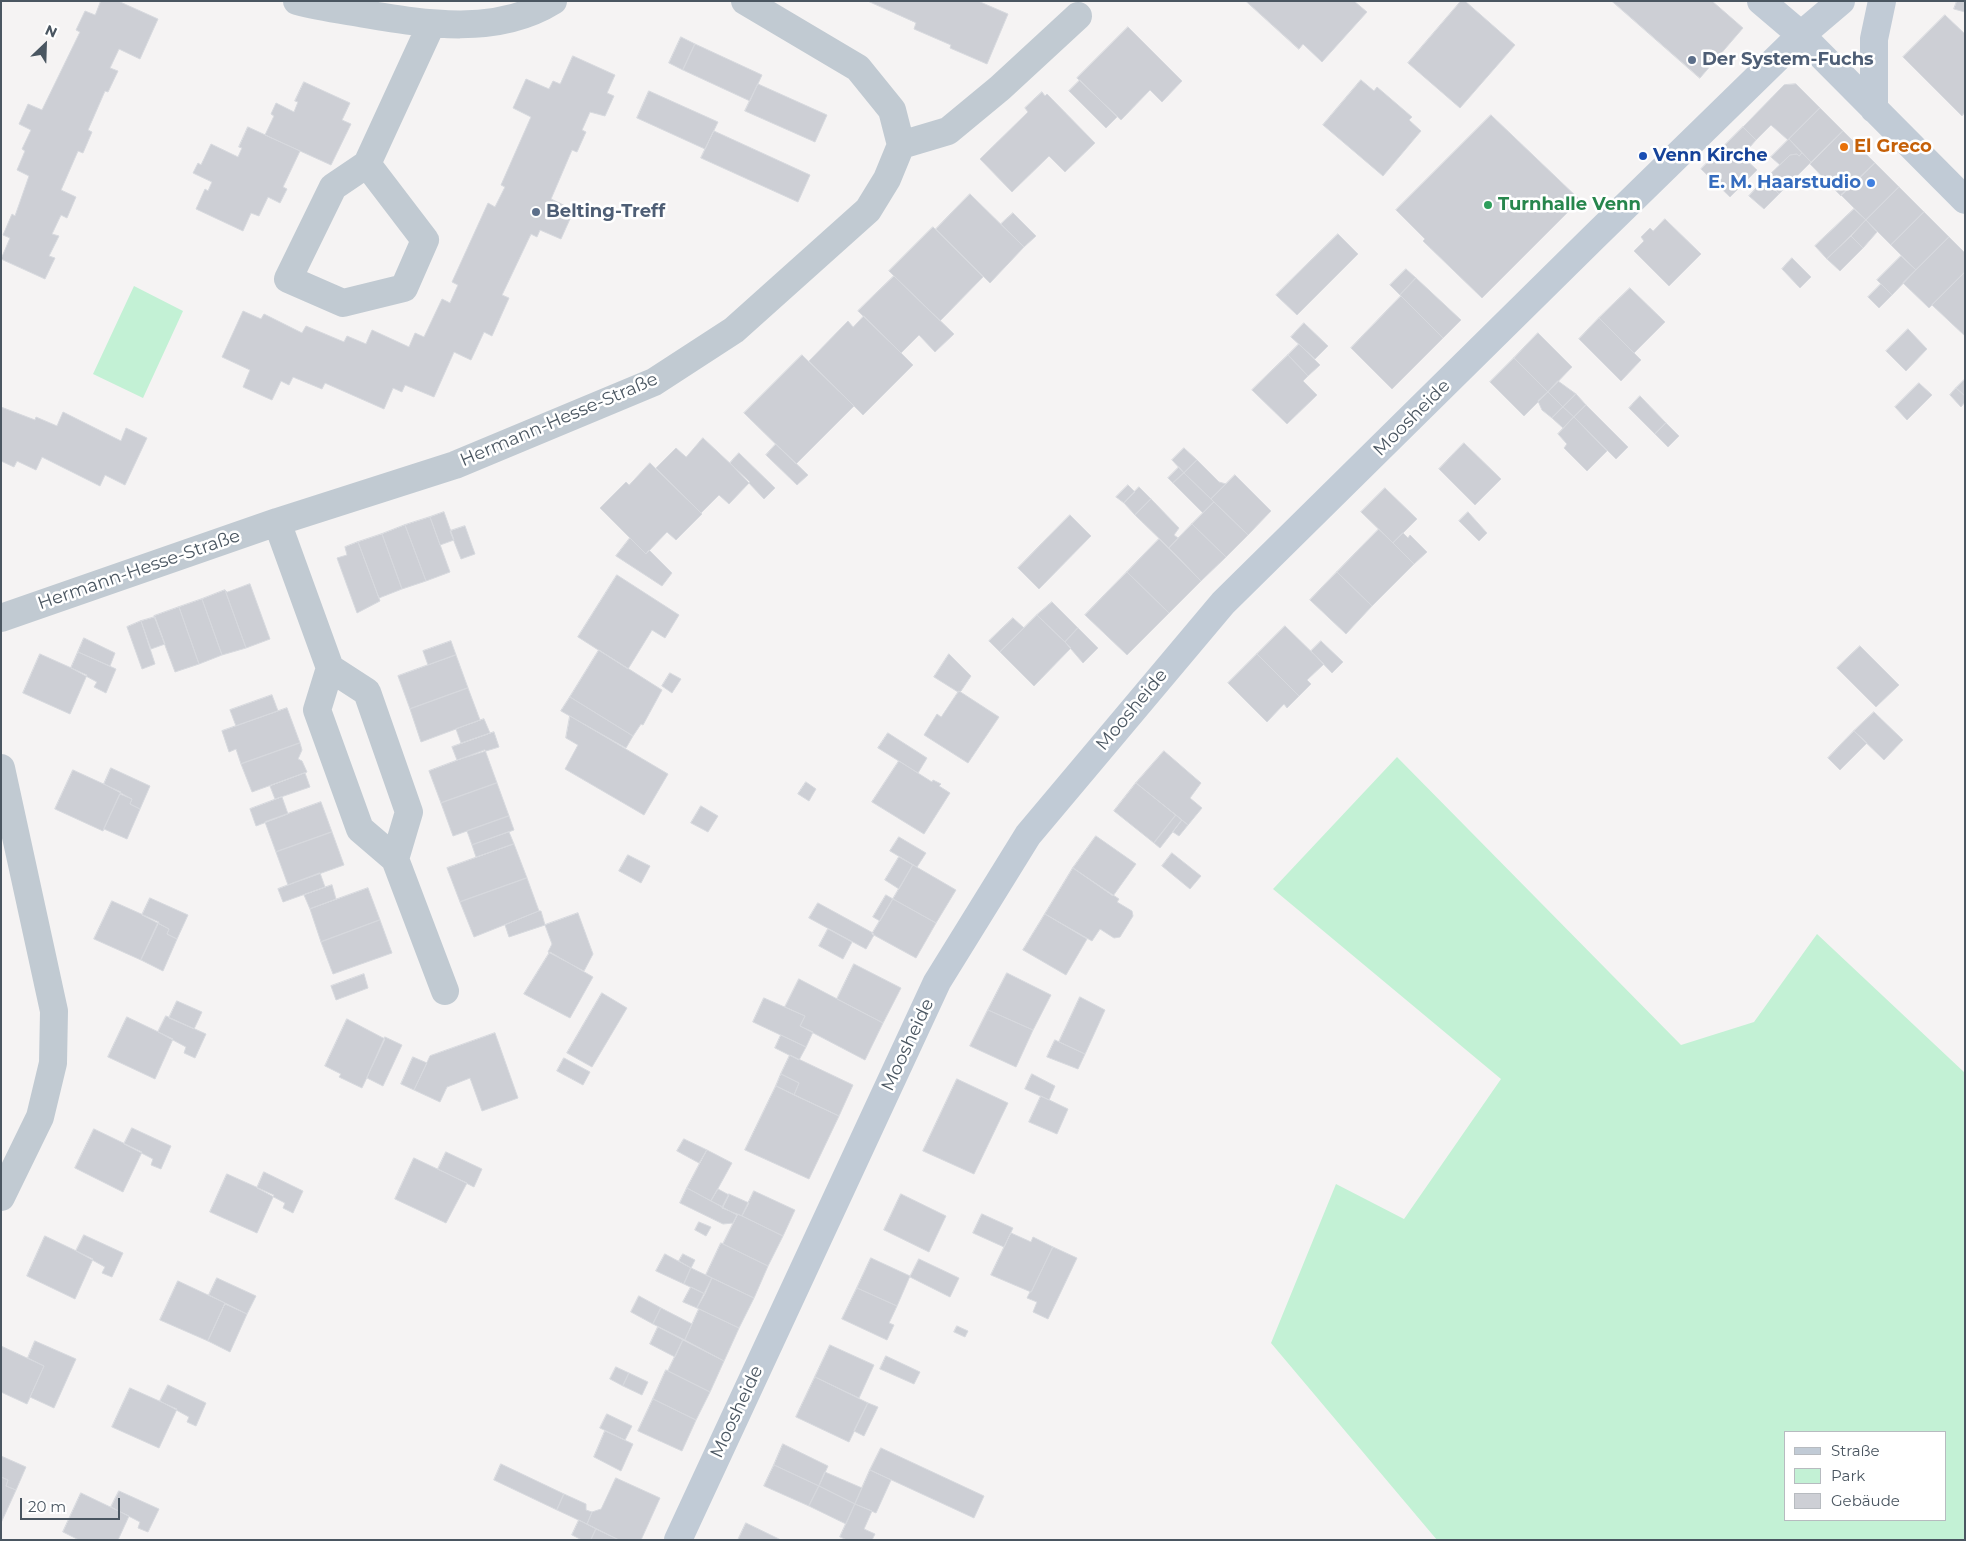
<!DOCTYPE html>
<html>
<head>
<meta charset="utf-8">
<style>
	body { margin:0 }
	#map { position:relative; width:1966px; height:1541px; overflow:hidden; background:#f5f3f3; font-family:Montserrat,sans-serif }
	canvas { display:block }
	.frame { position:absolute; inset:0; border:2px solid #4a5661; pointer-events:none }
	.legend { position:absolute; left:1784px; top:1431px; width:162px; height:90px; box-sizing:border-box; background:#fff; border:1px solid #b7bbc0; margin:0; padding:6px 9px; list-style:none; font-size:15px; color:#4a5661 }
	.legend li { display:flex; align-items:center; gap:10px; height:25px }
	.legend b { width:25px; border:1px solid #b7bbc0 }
	.north { position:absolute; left:20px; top:20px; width:50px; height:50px; -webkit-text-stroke:4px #fff; paint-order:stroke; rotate:24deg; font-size:14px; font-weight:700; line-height:20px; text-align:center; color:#4a5661 }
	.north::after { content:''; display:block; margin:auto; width:18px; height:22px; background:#4a5661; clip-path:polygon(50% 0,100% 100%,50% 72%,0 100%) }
	.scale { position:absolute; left:20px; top:1498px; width:100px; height:22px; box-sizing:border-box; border:2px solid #4a5661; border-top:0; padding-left:6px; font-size:15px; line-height:18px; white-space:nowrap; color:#4a5661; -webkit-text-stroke:4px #fff; paint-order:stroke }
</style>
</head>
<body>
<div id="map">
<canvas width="1966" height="1541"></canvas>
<div class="frame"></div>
<ul class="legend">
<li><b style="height:6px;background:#c1cbd6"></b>Straße</li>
<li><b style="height:14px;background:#c3f1d5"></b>Park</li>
<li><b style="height:14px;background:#cdcfd5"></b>Gebäude</li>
</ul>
<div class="north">N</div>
<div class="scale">20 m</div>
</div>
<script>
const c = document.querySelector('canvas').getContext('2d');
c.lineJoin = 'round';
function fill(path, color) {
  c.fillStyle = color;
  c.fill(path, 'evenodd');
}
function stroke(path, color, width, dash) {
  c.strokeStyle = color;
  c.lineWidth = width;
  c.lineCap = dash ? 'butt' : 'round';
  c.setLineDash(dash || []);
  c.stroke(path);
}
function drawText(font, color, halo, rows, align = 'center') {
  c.font = font + ' Montserrat,sans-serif';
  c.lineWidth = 5;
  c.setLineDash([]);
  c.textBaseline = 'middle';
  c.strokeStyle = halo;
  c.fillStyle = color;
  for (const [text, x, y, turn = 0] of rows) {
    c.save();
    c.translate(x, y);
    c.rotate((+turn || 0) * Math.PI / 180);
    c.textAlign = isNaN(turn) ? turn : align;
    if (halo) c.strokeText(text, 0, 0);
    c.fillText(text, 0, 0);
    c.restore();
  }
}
const green = new Path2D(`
	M134,286L183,311L143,398L93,374Z
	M1397,757L1681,1045L1754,1022L1817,934L1965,1073V1540H1437L1271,1343L1336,1184L1404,1219L1501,1079L1273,889ZM1785,1432H1945V1520H1785Z`);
const building = new Path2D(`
	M101,1H118L158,19L140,59L119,49L110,68L118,71L108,92L105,91L88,130L92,132L83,153L78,151L61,190L76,197L67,218L61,215L52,234L59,236L49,256L55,258L45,279L1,259L10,238L3,235L12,214L15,216L29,176L17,170L25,151L22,149L31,130L19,124L28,104L42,110L80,32L76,30L85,11L95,15Z
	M868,1H978L1008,14L987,64L950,48L951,45L914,29L916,23Z
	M1246,1H1354L1367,12L1322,62L1303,44L1299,49Z
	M1461,1H1465L1515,45L1460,108L1408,63Z
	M1612,1H1712L1743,28L1700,78Z
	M1957,1H1965V12L1954,9Z
	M1945,15L1965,34V112L1962,116L1903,57Z
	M1128,27L1182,81L1162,102L1150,90L1121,120L1077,78Z
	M681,37L695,44L683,70L669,63Z
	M695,44L762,75L750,101L683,70Z
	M573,56L615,75L607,93L614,96L605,116L590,112L582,130L586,132L577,152L572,150L551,199L574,210L561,239L540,230L537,237L531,234L502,295L509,298L492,336L484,332L471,360L454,352L434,397L405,385L402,392L393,388L384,409L325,383L322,389L293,377L289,385L281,381L272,400L243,387L250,370L222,357L243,311L261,319L264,314L302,333L306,326L344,342L347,336L366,344L372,330L409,347L415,333L424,337L442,299L450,303L458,285L452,282L488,203L495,207L505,187L501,185L531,117L513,108L526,79L549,89L553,81L560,84Z
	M1080,80L1117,117L1106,128L1069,91Z
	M1361,80L1374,91L1377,87L1412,117L1409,120L1421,131L1383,176L1323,125Z
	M304,82L350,103L342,120L351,124L331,165L265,135L274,116L271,114L276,103L294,112L298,102L295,101Z
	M758,84L827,115L815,142L745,111Z
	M1796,84L1820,108L1788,140L1771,125L1756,140L1743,127L1784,85Z
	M649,91L718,122L705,149L637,118Z
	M1042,92L1045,96L1047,94L1095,143L1065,172L1049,156L1012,192L980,159L1028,112L1025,108Z
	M1820,108L1843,131L1811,162L1789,139Z
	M1491,115L1580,200L1482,298L1423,241L1425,239L1396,210Z
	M248,127L300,151L283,187L287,189L280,203L268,197L259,216L251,213L243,231L196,209L205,189L208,191L212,182L193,173L198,163L201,165L211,144L238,157L242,148L239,147Z
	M1743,127L1756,140L1742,156L1757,170L1730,197L1701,169Z
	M714,131L810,175L798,202L701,158Z
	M1843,131L1875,163L1841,196L1810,164Z
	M1789,139L1802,153L1799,156L1797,154L1790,155L1780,165L1771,157Z
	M1802,153L1811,162L1779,194L1765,179L1790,155L1797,154L1799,156Z
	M1875,163L1899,187L1866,220L1841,195Z
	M1765,179L1779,194L1764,209L1749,196Z
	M1899,187L1924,212L1891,245L1866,220Z
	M970,194L1024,247L990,283L936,229Z
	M1854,209L1866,220L1827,259L1815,246Z
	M1924,212L1949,237L1916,270L1891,245Z
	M1013,213L1036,236L1024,247L1001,224Z
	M1665,219L1701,254L1669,286L1634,251L1644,241L1641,237L1650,228L1653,231Z
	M1866,220L1877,232L1863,248L1851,236Z
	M933,227L983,277L940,321L889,271Z
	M1338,234L1358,254L1297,315L1276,295Z
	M1851,236L1863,248L1840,271L1827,259Z
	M1949,237L1965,253V272L1929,308L1903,283Z
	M1901,256L1916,270L1892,295L1877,280Z
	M1792,258L1811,277L1800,288L1782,269Z
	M1406,269L1416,278L1400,295L1390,285Z
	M1965,272V336L1932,305Z
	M894,276L954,334L935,352L919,335L901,353L858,311Z
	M1416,278L1461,320L1443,338L1400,295Z
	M1881,284L1892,295L1879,308L1868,297Z
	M1630,288L1665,322L1634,353L1599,318Z
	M1401,296L1443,338L1392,389L1351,348Z
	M864,316L913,365L863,415L809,361L848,321L853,327Z
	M1599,318L1641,360L1621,381L1579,339Z
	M1304,323L1328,346L1315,359L1291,337Z
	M1908,329L1927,349L1906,371L1886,351Z
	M1538,333L1572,367L1548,392L1514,358Z
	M1299,344L1320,365L1308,376L1288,355Z
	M802,355L854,406L796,464L744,413Z
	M1288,355L1308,376L1303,381L1317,395L1287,424L1252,390Z
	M1514,358L1548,392L1524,416L1490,382Z
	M1965,379V396L1956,388Z
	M1558,381L1576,394L1563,407L1548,392Z
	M1919,383L1932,395L1907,420L1895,407Z
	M1956,388L1965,396V402L1961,407L1950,395Z
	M1548,392L1563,407L1552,418L1542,410L1538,401Z
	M1576,394L1586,405L1574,417L1563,407Z
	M1640,396L1666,423L1655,434L1629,408Z
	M1586,405L1628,447L1616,459L1574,417Z
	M1,407L35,420L36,417L57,426L63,412L121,441L126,428L147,438L125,485L105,475L100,486L42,457L36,470L17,461L14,467L1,461Z
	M1563,407L1574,417L1563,428L1552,418Z
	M1574,417L1607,451L1587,471L1564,448L1567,444L1558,434Z
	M1666,423L1679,436L1668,447L1655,434Z
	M703,438L750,482L729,504L719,495L701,513L656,468L676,448L686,457Z
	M1464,443L1501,479L1475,505L1439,469Z
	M776,444L808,475L797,485L766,455Z
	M1184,448L1197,460L1184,473L1172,460Z
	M739,453L775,488L764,499L730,463Z
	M1197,460L1219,482L1226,484L1211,499L1184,473Z
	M650,463L702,514L676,540L667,532L646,554L600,508L626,482L629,485Z
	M1179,467L1184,473L1173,483L1168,478Z
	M1184,473L1214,502L1203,513L1173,483Z
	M1235,475L1271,511L1248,535L1211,499Z
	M1128,485L1135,492L1124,503L1116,497Z
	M1139,487L1151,499L1135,515L1124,503Z
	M1385,488L1417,519L1393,543L1361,512Z
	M1151,499L1179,528L1174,535L1178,538L1169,548L1135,515Z
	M1214,502L1248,535L1226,557L1192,524Z
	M444,512L454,540L440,545L430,517Z
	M1468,512L1487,533L1479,541L1459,521Z
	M1070,515L1091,536L1039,589L1018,568Z
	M430,517L450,572L426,581L405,525Z
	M1192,524L1226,557L1201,581L1169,548Z
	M405,525L426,581L402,589L382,534Z
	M465,526L475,554L461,559L450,531Z
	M1379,529L1414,564L1372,606L1337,572Z
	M1403,533L1408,538L1410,535L1427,552L1414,564L1393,543Z
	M382,534L402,589L379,598L358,542Z
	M630,538L646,554L649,550L672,573L662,586L616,556Z
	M1159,539L1201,581L1169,613L1127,572Z
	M358,542L380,601L357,613L337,558L347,555L345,547Z
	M1127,572L1169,613L1127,655L1085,615Z
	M1337,572L1372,606L1346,634L1310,600Z
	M617,575L679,615L665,638L652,630L628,669L578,637Z
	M250,584L270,639L246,648L225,590L227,592Z
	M225,590L246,648L222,655L202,599Z
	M202,599L222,655L199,664L179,607Z
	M1052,602L1078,628L1065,642L1037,615Z
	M179,607L199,664L175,672L154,616Z
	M1037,615L1071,648L1034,686L1000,652Z
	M155,617L165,644L151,649L141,621Z
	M1013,618L1024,628L1000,652L989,641Z
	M141,621L155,664L142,669L127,627Z
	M1285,626L1324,664L1307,680L1311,684L1299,696L1257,654Z
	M1078,628L1098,648L1083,663L1065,642Z
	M84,638L115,653L110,666L78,652Z
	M451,641L456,655L428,665L423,651Z
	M1321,641L1343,662L1332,673L1311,651Z
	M1860,646L1899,685L1876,707L1837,668Z
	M599,650L662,690L643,725L641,724L633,736L570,697Z
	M78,652L116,669L106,693L94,687L97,682L71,668Z
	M40,654L87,675L70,714L23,693Z
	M949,654L971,676L961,691L958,692L934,677Z
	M1257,654L1299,696L1287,708L1284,704L1267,722L1228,683Z
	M456,655L468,688L410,709L398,676Z
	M670,673L681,679L672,693L662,686Z
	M468,688L480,720L421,742L410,709Z
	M959,691L999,717L968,763L924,735L937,714L941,717Z
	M272,695L278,711L236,726L230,710Z
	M570,697L633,736L626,748L561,711Z
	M287,708L300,743L241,764L236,749L229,752L222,731Z
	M1874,712L1903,740L1884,760L1854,731Z
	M570,716L668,774L644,815L565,769L578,745L566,738Z
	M484,719L490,733L461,743L456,729Z
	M1854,731L1867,743L1840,770L1828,758Z
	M494,732L499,747L457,760L452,747Z
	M888,733L927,758L918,773L878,748Z
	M300,743L302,750L298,759L302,761L307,772L252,792L241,764Z
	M485,750L497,783L441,803L429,771Z
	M1164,751L1201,783L1190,798L1202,808L1188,825L1136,783Z
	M899,761L932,782L933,780L941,784L939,786L950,793L924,834L872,802Z
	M111,768L150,786L140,809L130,804L132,799L104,784Z
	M73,770L121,792L103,831L55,809Z
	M305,773L310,787L275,799L270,786Z
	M806,782L816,789L809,801L798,794Z
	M497,783L509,816L453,836L441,803Z
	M1136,783L1176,815L1154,843L1114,811Z
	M120,794L132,799L130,804L140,809L127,839L104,829Z
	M282,797L288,814L256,826L250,809Z
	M321,802L332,832L276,852L265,822Z
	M701,806L718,816L708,832L691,823Z
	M1176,815L1182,820L1160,848L1154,843Z
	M509,816L514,830L472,845L467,831Z
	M1182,820L1188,825L1179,836L1173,832Z
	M332,832L344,865L288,885L276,852Z
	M509,832L514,844L476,857L472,845Z
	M1096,836L1136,864L1113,896L1073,868Z
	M899,837L926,853L917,867L890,851Z
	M514,844L527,878L460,902L447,868Z
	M1172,853L1201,876L1190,889L1162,866Z
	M628,855L650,866L641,883L619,871Z
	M899,857L913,865L899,889L885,880Z
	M913,865L956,890L936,923L893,899Z
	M1073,868L1119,899L1117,902L1132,911L1133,916L1120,937L1114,938L1100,929L1092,941L1045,914Z
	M320,873L325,887L283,902L278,889Z
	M527,878L539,911L474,937L460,902Z
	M332,885L336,899L310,909L304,895Z
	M368,888L380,920L321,942L310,909Z
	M886,895L893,899L880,921L873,917Z
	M150,898L188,915L177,939L167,934L169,929L142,915Z
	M893,899L936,923L916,958L872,934Z
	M112,901L159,922L141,960L94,939Z
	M818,903L873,933L874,935L866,949L809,918Z
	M539,911H541L545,925L509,937L505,925Z
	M578,913L593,954L584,971L548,952L552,944L545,925Z
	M1045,914L1087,939L1066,975L1023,950Z
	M380,920L392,953L333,974L321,942Z
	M158,923L169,929L167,934L177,939L163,971L141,960Z
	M828,929L852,942L843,959L819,946Z
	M550,952L593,977L570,1018L524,994Z
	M854,964L901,988L883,1023L837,999Z
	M1007,973L1051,995L1033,1030L988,1010Z
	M364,974L368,988L336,1000L331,986Z
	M799,979L883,1023L865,1060L800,1026L805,1016L785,1007Z
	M602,993L627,1008L592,1067L567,1053Z
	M1080,997L1105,1010L1085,1054L1059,1042Z
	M764,998L805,1016L800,1026L813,1032L806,1047L753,1022Z
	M177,1001L202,1012L194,1029L169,1018Z
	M988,1010L1033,1030L1016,1067L970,1046Z
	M166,1016L206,1034L195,1058L184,1053L186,1047L158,1032Z
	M127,1017L173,1039L155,1079L108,1057Z
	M347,1019L385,1039L362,1088L339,1077L341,1074L325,1066Z
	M495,1033L518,1098L482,1111L470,1078L447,1087L440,1102L414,1090L430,1056Z
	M781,1035L806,1047L799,1060L775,1048Z
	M385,1037L402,1045L383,1086L367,1078Z
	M1055,1040L1085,1054L1078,1069L1047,1057Z
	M790,1055L853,1085L839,1116L794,1095L799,1083L781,1074Z
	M413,1057L427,1063L414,1090L401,1084Z
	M564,1058L590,1072L583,1085L557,1071Z
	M781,1074L799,1083L794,1095L776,1086Z
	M1032,1074L1055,1086L1049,1100L1025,1089Z
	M957,1079L1008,1103L974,1174L923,1151Z
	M776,1086L839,1116L809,1179L745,1150Z
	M1041,1096L1068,1109L1057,1134L1029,1122Z
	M132,1128L171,1146L161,1169L151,1165L153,1159L124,1144Z
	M94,1129L142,1152L123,1192L75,1168Z
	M684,1139L707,1150L699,1163L677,1151Z
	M707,1150L732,1163L711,1201L687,1188Z
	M446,1152L482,1169L474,1187L438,1169Z
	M414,1158L467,1183L446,1223L395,1199Z
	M264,1172L303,1191L293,1213L283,1208L285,1203L257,1188Z
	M227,1174L274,1195L257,1233L210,1212Z
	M687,1188L737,1215L733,1223L723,1224L680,1203Z
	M718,1189L729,1195L723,1207L711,1201Z
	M754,1191L795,1210L783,1236L742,1216Z
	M729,1194L749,1203L742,1216L722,1208Z
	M901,1194L946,1216L929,1252L884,1230Z
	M738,1214L783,1236L768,1266L723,1244Z
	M982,1214L1013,1228L1004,1247L973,1233Z
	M699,1222L711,1227L706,1236L695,1230Z
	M1011,1233L1031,1242L1033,1237L1053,1247L1031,1292L991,1275Z
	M84,1235L123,1253L112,1277L102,1273L105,1267L76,1251Z
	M45,1236L93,1259L75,1299L27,1276Z
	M721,1243L768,1266L754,1298L706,1275Z
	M1053,1247L1077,1258L1048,1319L1033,1312L1037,1302L1027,1298L1030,1292H1031Z
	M665,1254L691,1268L684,1284L656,1271Z
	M683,1254L695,1260L691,1268L679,1261Z
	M871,1258L910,1276L897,1306L857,1288Z
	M919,1259L959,1278L950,1297L910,1277Z
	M691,1268L712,1278L705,1294L684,1284Z
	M217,1278L256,1296L247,1314L209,1295Z
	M712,1278L754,1298L739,1328L697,1308Z
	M178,1281L225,1303L208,1341L160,1320Z
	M691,1287L705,1294L697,1308L683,1302Z
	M857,1288L897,1306L889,1323L894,1325L887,1340L842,1319Z
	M639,1296L661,1308L653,1324L631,1312Z
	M225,1304L247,1314L230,1352L208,1341Z
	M661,1308L692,1324L685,1340L653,1324Z
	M699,1309L739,1328L724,1361L685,1340Z
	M957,1326L968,1331L965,1337L954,1332Z
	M658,1327L683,1340L675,1357L650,1344Z
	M683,1340L724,1361L710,1392L668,1371Z
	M35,1341L76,1359L54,1408L30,1397L44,1366L28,1358Z
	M830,1345L874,1365L859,1398L815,1377Z
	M1,1346L44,1366L27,1404L1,1392Z
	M886,1356L920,1372L914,1384L880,1369Z
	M616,1367L629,1373L623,1386L610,1379Z
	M666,1370L710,1392L696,1420L653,1399Z
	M629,1373L648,1382L642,1395L623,1386Z
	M815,1377L868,1403L849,1442L796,1417Z
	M168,1385L206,1403L196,1426L187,1422L189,1417L160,1401Z
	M130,1388L177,1409L159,1448L112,1427Z
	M653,1399L696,1420L682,1451L638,1431Z
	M868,1403L878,1407L864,1436L854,1431Z
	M607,1414L632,1426L625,1440L600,1428Z
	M605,1431L633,1444L621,1471L594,1457Z
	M783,1444L828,1466L819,1486L774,1465Z
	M881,1448L984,1496L974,1518L870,1470Z
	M1,1456L26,1467L16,1490L6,1486L8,1480L1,1477Z
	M501,1464L564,1494L557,1510L494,1480Z
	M774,1465L819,1486L809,1506L764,1486Z
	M870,1470L891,1480L876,1513L855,1504Z
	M825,1472L862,1488L855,1504L819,1486Z
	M1,1477L8,1480L6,1486L16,1490L1,1523Z
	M616,1478L660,1498L641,1540H619L587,1524L592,1512L601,1509Z
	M819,1486L855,1504L846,1524L809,1506Z
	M119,1491L159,1509L148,1532L138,1528L140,1522L111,1507Z
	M81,1493L129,1516L118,1540H79L63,1532Z
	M564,1494L586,1504V1510L592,1512L587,1524L557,1510Z
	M855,1504L872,1511L864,1529L875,1534L872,1540H847L840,1537Z
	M579,1520L596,1529L591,1540H582L572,1535Z
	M746,1523L781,1540H738Z
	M596,1529L619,1540H591Z`);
const street = new Path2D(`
	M297,1C319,7 342,10 365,14C425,24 497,36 553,1
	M901,145L948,131L1000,88L1078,16
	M367,164L425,240L404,288L343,303L288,279L333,187L367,164L431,25
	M277,522L330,668L367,692L409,812L395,859
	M1,618L277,522L455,465L654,382L734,330L868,210L887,179L901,145L892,110L858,68L745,1
	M330,668L317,710L360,829L395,859L445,991
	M1,768L54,1011L53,1063L40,1117L1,1197`);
const secondary = new Path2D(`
	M1761,1L1801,35L1965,200
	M1874,109V39L1882,1
	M678,1540L937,982L1028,835L1223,603L1594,237L1801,35L1841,1`);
const markers = [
	[1692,60,5,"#5c6f8a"],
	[1844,147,5,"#e8710a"],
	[1643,156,5,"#1a4fb4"],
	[1871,183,5,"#3f7fe0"],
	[1488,205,5,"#2e9e5b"],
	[536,212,5,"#5c6f8a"]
];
const serviceNames = [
	["Der System-Fuchs",1702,60],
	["Belting-Treff",546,212]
];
const foodNames = [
	["El Greco",1854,147]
];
const transitNames = [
	["Venn Kirche",1653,156]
];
const shopNames = [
	["E. M. Haarstudio",1861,183]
];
const leisureNames = [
	["Turnhalle Venn",1498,205]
];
const streetNames = [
	["Moosheide",1412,418,-45],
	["Hermann-Hesse-Straße",559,420,-23],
	["Hermann-Hesse-Straße",139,570,-19],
	["Moosheide",1132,710,-50],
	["Moosheide",908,1045,-65],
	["Moosheide",737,1412,-65]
];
fill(green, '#c3f1d5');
fill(building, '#cdcfd5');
stroke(building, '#d7d9de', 1);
stroke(street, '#c1cad2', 28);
stroke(secondary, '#c1cbd6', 28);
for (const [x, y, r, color] of markers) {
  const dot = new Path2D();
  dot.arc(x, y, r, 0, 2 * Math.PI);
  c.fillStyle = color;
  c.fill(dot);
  stroke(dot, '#fff', 2);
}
drawText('bold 18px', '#4e5e75', '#fff', serviceNames, 'left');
drawText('bold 18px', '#c56008', '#fff', foodNames, 'left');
drawText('bold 18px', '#164399', '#fff', transitNames, 'left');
drawText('bold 18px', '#366cbe', '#fff', shopNames, 'right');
drawText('bold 18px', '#27864d', '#fff', leisureNames, 'left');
drawText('18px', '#4a5661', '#fff', streetNames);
</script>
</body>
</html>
